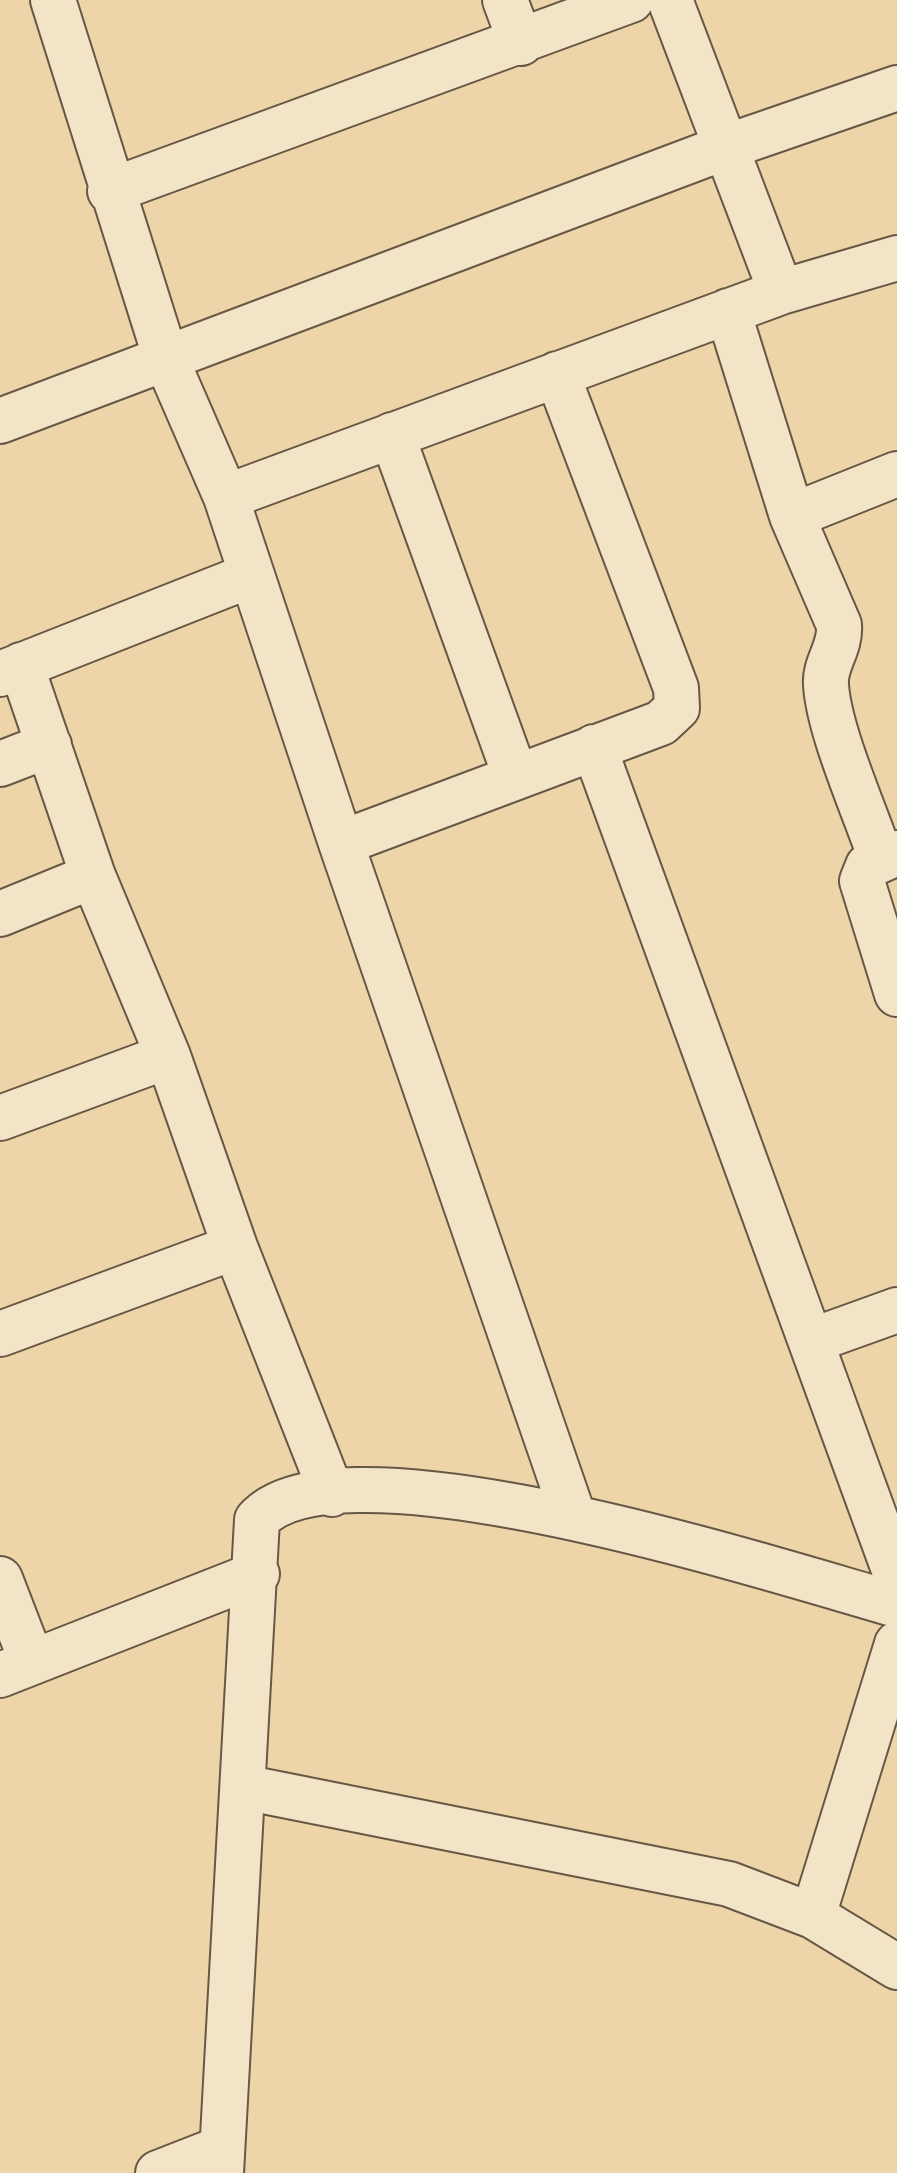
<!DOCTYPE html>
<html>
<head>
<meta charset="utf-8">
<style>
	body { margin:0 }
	canvas { display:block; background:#eed5a9 }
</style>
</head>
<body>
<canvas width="897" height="2173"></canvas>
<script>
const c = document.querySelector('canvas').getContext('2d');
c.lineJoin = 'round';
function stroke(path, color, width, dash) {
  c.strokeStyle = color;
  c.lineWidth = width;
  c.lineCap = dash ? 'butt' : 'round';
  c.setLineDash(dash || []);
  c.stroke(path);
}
const minor = new Path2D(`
	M53,0L166,359L226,497L341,843L573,1515
	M505,0L521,43
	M670,0L781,292
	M110,191L631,0
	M728,311L792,516L839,625C841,648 824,664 826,685C829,732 865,811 881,859
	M0,421L726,147L897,88
	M392,435L515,775
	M226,497L781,292L897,258
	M792,516L897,474
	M21,665L93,876L168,1056L235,1247L332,1494
	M0,674L251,575
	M594,747L897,1578
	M0,764L49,745
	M341,843L661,723L677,708L676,688L557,374
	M897,853L868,866L862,881L897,994
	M0,914L93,876
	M0,1118L168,1056
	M0,1334L235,1247
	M811,1341L897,1310
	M0,1579L32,1662
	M0,1675L257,1574
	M243,1787L729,1884L813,1916L897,1967
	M813,1916L897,1644
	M158,2173L222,2148
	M221,2173L257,1520C339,1428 785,1574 897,1605`);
stroke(minor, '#665845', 48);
stroke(minor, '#f4e4c7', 44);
</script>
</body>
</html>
